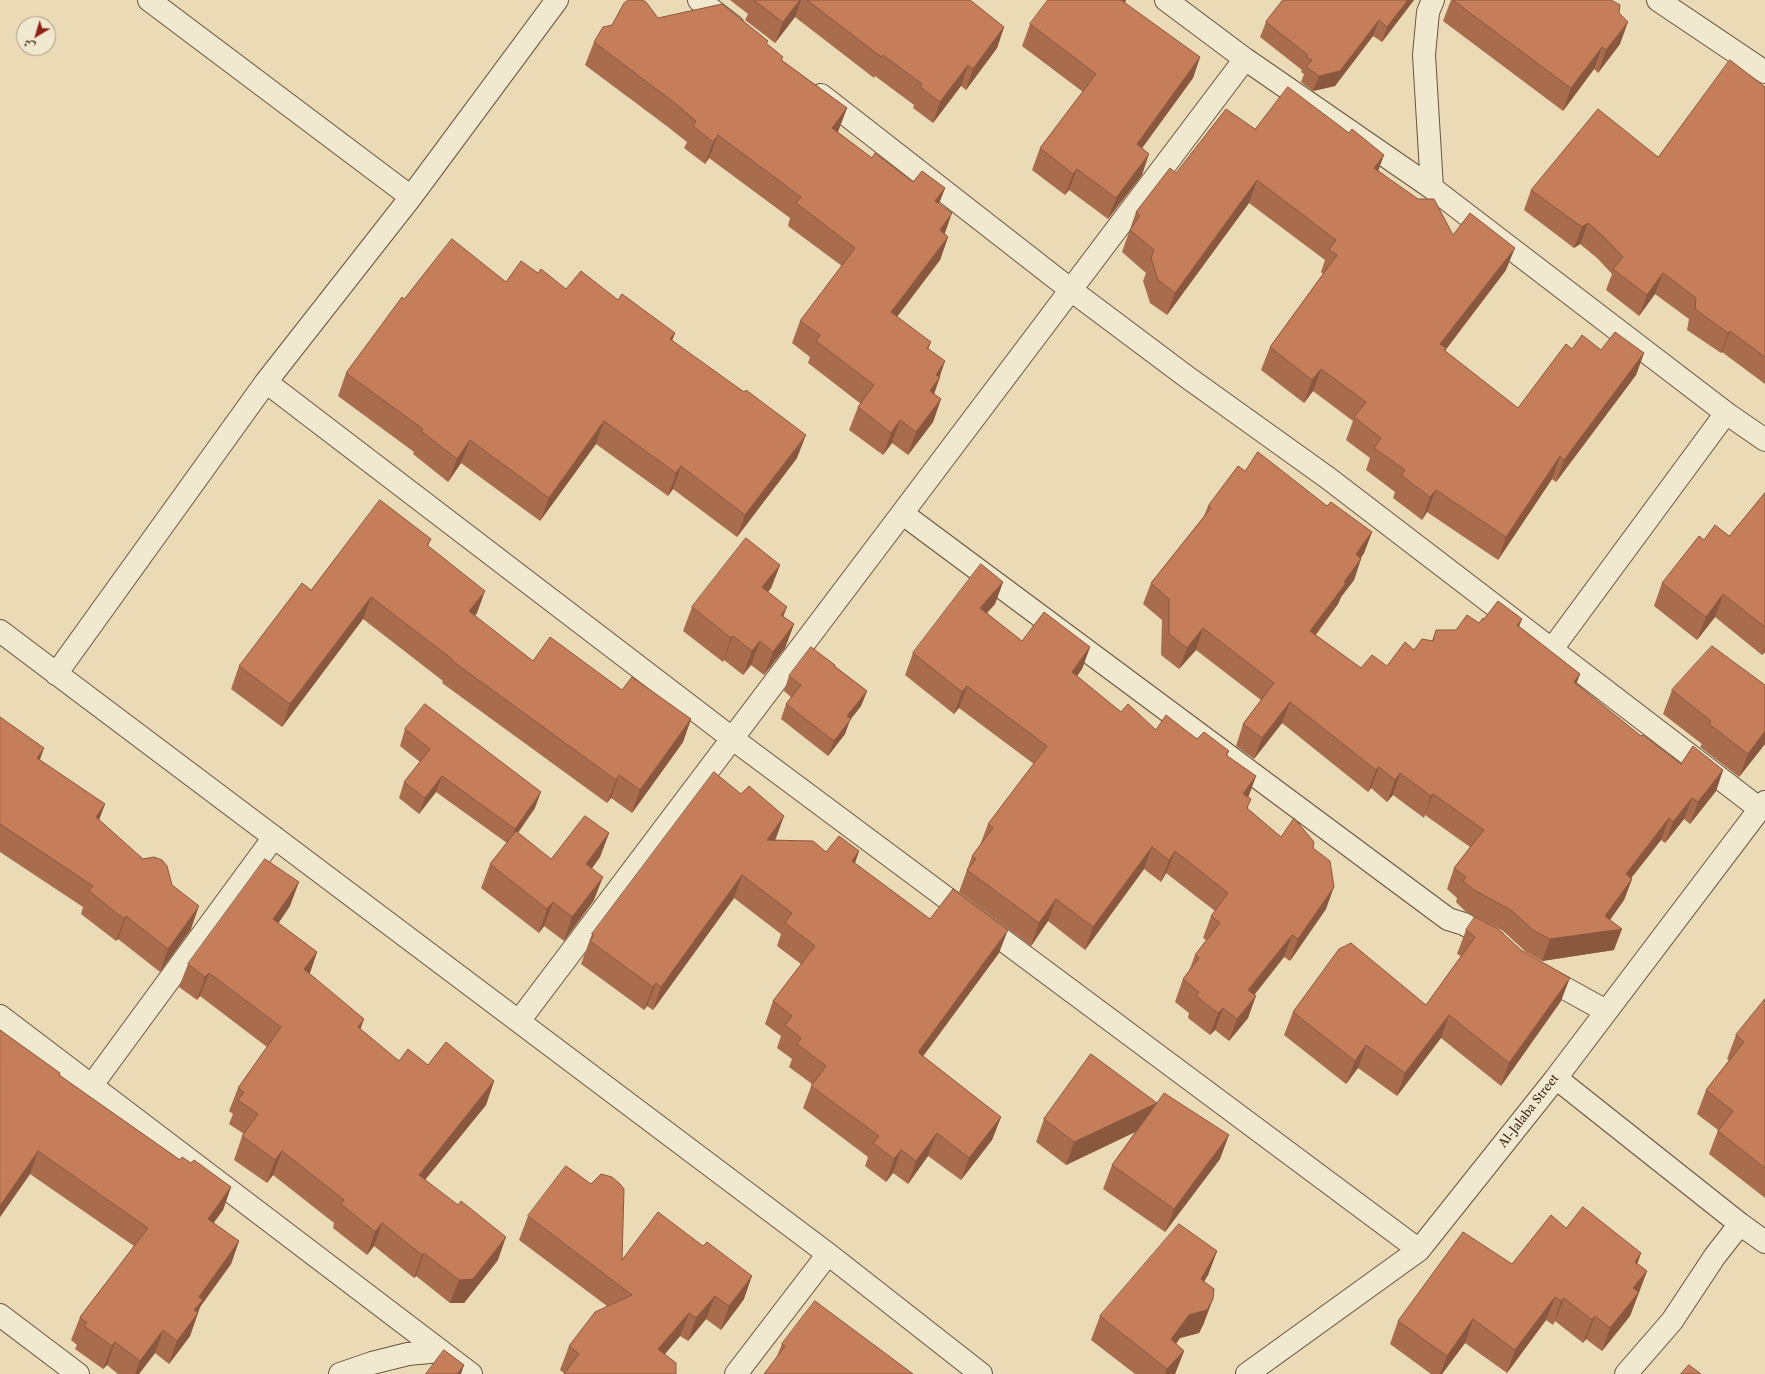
<!DOCTYPE html>
<html>
<head>
<meta charset="utf-8">
<style>
	body { margin:0 }
	#map { position:relative; width:1765px; height:1374px; overflow:hidden; background:#eadbb6; font-family:"Libre Caslon Text",Amiri,serif }
	canvas { display:block }
	.north { position:absolute; left:16px; top:16px; width:40px; height:40px; box-sizing:border-box; background:#f1e8d0; border:1px solid #a99a86; border-radius:50%; rotate:218deg; font-size:11px; font-weight:700; line-height:16px; text-align:center; color:#3d2617 }
	.north::after { content:''; display:block; margin:auto; width:14px; height:18px; background:#8f2418; clip-path:polygon(50% 0,100% 100%,50% 72%,0 100%) }
</style>
</head>
<body>
<div id="map">
<canvas width="1765" height="1374"></canvas>
<div class="north">ش</div>
</div>
<script>
const c = document.querySelector('canvas').getContext('2d');
c.lineJoin = 'round';
function stroke(path, color, width, dash) {
  c.strokeStyle = color;
  c.lineWidth = width;
  c.lineCap = dash ? 'butt' : 'round';
  c.setLineDash(dash || []);
  c.stroke(path);
}
function fill(path, color) {
  c.fillStyle = color;
  c.fill(path, 'evenodd');
}
function drawText(font, color, halo, rows, align = 'center') {
  c.font = font + ' "Libre Caslon Text",serif';
  c.lineWidth = 4;
  c.setLineDash([]);
  c.textBaseline = 'middle';
  c.strokeStyle = halo;
  c.fillStyle = color;
  for (const [text, x, y, turn = 0] of rows) {
    c.save();
    c.translate(x, y);
    c.rotate((+turn || 0) * Math.PI / 180);
    c.textAlign = isNaN(turn) ? turn : align;
    if (halo) c.strokeText(text, 0, 0);
    c.fillText(text, 0, 0);
    c.restore();
  }
}
const minor = new Path2D(`
	M149,0L411,197
	M699,0L733,26
	M1166,0L1245,59L1432,188L1726,413L1765,440
	M1658,0L1765,72
	M821,95L1071,290L1187,377L1328,478L1760,809
	M1432,188L1424,55L1428,12L1433,0
	M266,382L733,739L1419,1250
	M903,514L1448,919L1464,924L1494,941
	M0,631L828,1254L981,1374
	M1552,649L1726,413
	M56,674L266,382L411,197L557,0
	M1539,974L1606,1011
	M0,1016L471,1374
	M519,1021L1245,59
	M1556,1078L1740,1224L1715,1256L1672,1321L1626,1374
	M92,1085L274,837
	M1740,1224L1765,1242
	M0,1315L78,1374
	M340,1374L372,1363L408,1354L441,1351
	M736,1374L828,1254
	M1247,1374L1419,1250L1556,1078L1765,802`);
const wall = new Path2D(`
	M730,0H970L1004,27L997,48L966,90L961,86L933,123L913,108L914,105L875,76L874,78L795,17L775,43L745,20L748,14Z
	M1283,0H1414L1382,42L1373,36L1335,86L1313,91L1301,82L1304,74L1301,72L1302,70L1260,37L1266,22Z
	M1451,0H1611L1619,13L1620,44L1598,73L1594,69L1563,111L1443,21Z
	M1125,3L1200,57L1193,78L1142,148V175L1108,219L1069,190L1065,195L1032,170L1040,148L1083,92L1022,46L1030,24Z
	M658,18L767,44L782,60L847,108L838,132L872,158L913,182L945,188L939,204L945,234L948,237L940,260L897,317L928,349L940,377L934,394L941,399L933,422L908,455L892,443L883,455L849,430L858,407L861,404L808,363L810,357L792,343L800,321L842,266L788,226L790,218L709,158L705,164L684,148L687,142L668,127L585,65L594,42Z
	M1765,87V384L1722,352L1721,353L1687,330L1689,319L1655,294L1639,316L1606,290L1612,274L1597,258L1580,244L1574,248L1524,210L1531,190L1658,157Z
	M1255,129L1379,171L1453,235L1506,270L1445,351L1518,408L1572,349L1644,353L1636,375L1556,482L1552,479L1498,560L1427,512L1422,520L1393,498L1395,492L1366,470L1370,458L1346,440L1353,421L1313,391L1304,403L1261,370L1270,347L1323,274L1321,272L1325,260L1249,203L1167,315L1150,303L1143,281L1146,273L1122,252L1136,212L1176,173Z
	M538,273L566,289L618,300L675,333L672,340L797,458L737,537L673,489L668,496L596,444L540,521L461,463L448,482L413,454L414,452L338,396L346,373L404,299L506,282Z
	M1245,471L1327,506L1372,532L1364,553L1361,558L1354,580L1341,597L1338,604L1316,635L1361,668L1387,666L1414,650L1432,641L1436,630H1456L1479,623L1484,619L1519,626L1580,674L1576,684L1641,736L1681,764L1723,770L1716,791L1690,824L1684,819L1665,843L1661,840L1631,878L1632,879L1624,900L1610,920L1614,950L1542,961L1526,952L1503,931L1466,912L1456,902L1457,898L1447,889L1454,868L1470,847L1425,815L1424,818L1393,795L1387,802L1371,788L1368,792L1282,723L1254,759L1236,746L1243,724L1261,700L1196,650L1179,669L1161,655L1162,620L1143,604L1151,583L1204,516L1208,506Z
	M1765,493V652L1762,655L1715,617L1697,640L1654,606L1662,583L1704,540L1729,536Z
	M431,539L428,546L477,613L475,616L533,661L622,690L691,719L683,742L632,813L611,798L607,803L442,683L443,681L363,619L282,727L231,689L239,666L311,590Z
	M780,565L771,588L768,592L783,617L794,624L785,648L764,675L751,665L743,675L724,660L723,662L683,631L692,607Z
	M1003,582L995,604L987,613L1022,641L1090,647L1082,669L1077,676L1121,712L1156,730L1197,739L1229,751L1227,756L1256,776L1248,797V809L1281,837L1313,848L1326,909L1290,961L1284,957L1255,994L1248,1018L1229,1041L1215,1030L1210,1035L1188,1018L1189,1013L1175,1002L1183,979L1189,971L1195,955L1206,940L1203,938L1211,916L1215,911L1166,873L1161,882L1144,869L1085,950L1048,921L1031,946L959,892L972,856L980,845L988,824L1034,764L959,708L954,714L905,675L913,653Z
	M835,666L867,691L861,706L850,720L845,734L828,756L781,719L786,704L791,697L784,691L789,676Z
	M1672,690L1765,744L1739,777L1700,747L1702,744L1663,714Z
	M0,717L40,760L105,804L99,820L172,885L191,929L160,972L118,939L116,941L81,914L83,907L0,852Z
	M405,729L535,808L518,833L551,859L609,833L600,857L592,868L594,900L564,941L544,926L539,933L481,888L490,864L507,843L436,792L419,814L399,798L404,782L420,762L400,746Z
	M776,838L775,840L826,852L859,851L855,863L930,919L999,953L923,1056L1001,1117L992,1140L961,1180L928,1156L908,1184L893,1173L886,1182L865,1166L868,1157L803,1108L812,1084L789,1067L792,1059L777,1048L781,1036L765,1024L773,1001L801,964L777,946L781,934L734,898L653,1010L647,1006L644,1010L581,964L592,934Z
	M290,906L278,923L317,952L309,974L360,1029L399,1061L428,1065L494,1081L486,1105L425,1180L498,1260L464,1303H450L416,1276L414,1278L374,1246L367,1255L333,1228L334,1223L273,1175L267,1183L234,1160L242,1136L244,1134L229,1124L233,1114L229,1111L238,1088L267,1047L200,996L197,1000L179,987L188,964Z
	M1466,930L1561,1001L1501,1086L1441,1038L1397,1096L1358,1068L1346,1084L1284,1035L1293,1012L1426,1005L1461,956L1457,954Z
	M1765,999V1198L1709,1154L1718,1130L1697,1114L1706,1090L1729,1060L1727,1059L1736,1035Z
	M0,1030L59,1075L180,1160L191,1163L231,1187L223,1210L213,1223L239,1241L231,1264L200,1307L190,1336L169,1364L155,1353L139,1374H118L107,1365L103,1369L75,1349L77,1345L71,1340L80,1317L134,1246L30,1174L0,1217Z
	M1091,1054L1220,1159L1165,1232L1103,1189L1112,1165L1135,1132L1066,1165L1036,1142L1044,1119Z
	M528,1216L622,1260L744,1299L721,1330L706,1319L688,1341L680,1336L665,1354L564,1373L560,1370L569,1346L607,1306L519,1240Z
	M1566,1228L1641,1253L1637,1264L1647,1271L1630,1316L1602,1351L1586,1339L1583,1343L1555,1321L1553,1325L1546,1320L1507,1373L1465,1343L1442,1374H1431L1390,1344L1398,1321L1512,1264Z
	M1217,1251L1208,1275L1204,1281V1323L1199,1333L1180,1338L1176,1344L1184,1351L1175,1374H1135L1091,1340L1100,1316Z
	M782,1344L913,1374L777,1356Z`);
const shadedWall = new Path2D(`
	M800,0H801L795,17L775,43L783,22Z
	M1122,0H1126L1123,9Z
	M1408,0H1414L1382,42L1387,27Z
	M1379,20L1373,36L1335,86L1313,91L1319,76Z
	M1628,22L1620,44L1598,73L1606,50Z
	M1004,27L997,48L966,90L973,69Z
	M1602,47L1594,69L1563,111L1571,88Z
	M1200,57L1193,78L1129,166L1137,144Z
	M968,65L961,86L933,123L940,102Z
	M847,108L838,131L824,151L832,128Z
	M718,135L709,158L705,164L713,142Z
	M1149,154L1142,175L1108,219L1116,198Z
	M1384,155L1376,177L1374,168Z
	M1077,169L1069,190L1065,195L1073,174Z
	M1257,180L1249,203L1167,315L1175,293Z
	M945,188L936,211L935,201Z
	M952,213L944,236L940,230Z
	M1588,223L1580,244L1574,248L1582,227Z
	M948,237L940,260L883,335L891,312Z
	M1515,248L1506,270L1445,350L1437,370L1440,344Z
	M1663,273L1655,294L1639,316L1647,295Z
	M1730,331L1722,352L1721,353L1728,333Z
	M675,333L666,356L670,339Z
	M931,342L922,365L927,348Z
	M1644,353L1636,375L1556,482L1564,460Z
	M945,361L932,400L922,413L936,375Z
	M1321,369L1313,391L1304,403L1312,380Z
	M941,399L933,422L908,455L916,432Z
	M900,420L892,443L883,455L891,433Z
	M604,421L596,444L540,521L549,498Z
	M806,435L797,458L737,537L745,515Z
	M470,440L461,463L448,482L457,459Z
	M1560,456L1552,479L1498,560L1506,537Z
	M681,466L673,489L668,496L676,473Z
	M1436,490L1427,512L1422,520L1430,497Z
	M1372,532L1364,553L1348,576L1356,554Z
	M1361,559L1354,580L1341,597L1338,604L1302,652L1310,631L1344,582Z
	M780,565L771,588L753,611L762,587Z
	M1003,582L995,604L972,630L980,608Z
	M485,591L477,613L461,634L469,611Z
	M1723,594L1715,617L1697,640L1706,617Z
	M371,597L363,619L282,727L290,704Z
	M787,607L778,630L781,615Z
	M1522,619L1514,640L1517,625Z
	M794,624L785,648L764,675L773,652Z
	M1203,628L1196,650L1179,669L1187,648Z
	M733,636L724,660L723,662L731,638Z
	M760,641L751,665L743,675L752,651Z
	M1090,647L1082,669L1064,694L1072,672Z
	M1765,648V652L1762,655Z
	M1580,674L1572,695L1574,682Z
	M967,686L959,708L954,714L962,692Z
	M867,691L861,706L850,720L845,734L828,756L834,741L847,716Z
	M1290,702L1282,723L1254,759L1262,738Z
	M691,719L683,742L632,813L640,790Z
	M1765,731V744L1739,777L1748,754Z
	M44,748L36,771L37,758Z
	M1379,767L1371,788L1368,792L1376,770Z
	M1723,770L1716,791L1690,824L1698,802Z
	M1400,773L1393,795L1387,802L1395,780Z
	M619,775L611,798L607,803L616,780Z
	M442,776L436,792L419,814L425,798Z
	M1256,776L1248,798L1243,794Z
	M541,792L535,808L509,845L515,829Z
	M1433,794L1425,815L1424,818L1431,796Z
	M1692,798L1684,819L1665,843L1673,822Z
	M105,804L96,827V817Z
	M784,816L776,838L759,862L767,840Z
	M1669,818L1661,840L1618,895L1626,874Z
	M609,833L600,857L578,888L586,864Z
	M1152,847L1144,869L1085,950L1093,927Z
	M859,851L851,874L852,861Z
	M1175,851L1166,873L1161,882L1169,860Z
	M742,875L734,898L653,1010L661,987Z
	M603,877L594,900L564,941L572,917Z
	M1632,879L1624,900L1601,932L1622,929L1614,950L1542,961L1550,939L1605,916Z
	M299,882L290,906L265,943L273,919Z
	M1334,887L1326,909L1290,961L1298,939Z
	M1056,899L1048,921L1031,946L1039,923Z
	M553,902L544,926L539,933L547,909Z
	M199,906L191,929L160,972L168,949Z
	M126,916L118,939L116,941L124,919Z
	M1008,930L999,953L910,1074L919,1051Z
	M1292,935L1284,957L1240,1013L1248,990Z
	M317,952L309,976L304,969Z
	M209,973L200,996L197,1000L205,977Z
	M1570,978L1561,1001L1501,1086L1509,1063Z
	M656,983L647,1006L644,1010L653,987Z
	M1256,996L1248,1018L1229,1041L1237,1019Z
	M1223,1008L1215,1030L1210,1035L1218,1013Z
	M1449,1015L1441,1038L1397,1096L1405,1073Z
	M364,1019L356,1042L358,1027Z
	M1366,1045L1358,1068L1346,1084L1355,1061Z
	M494,1081L486,1105L410,1198L419,1175Z
	M1157,1103L1148,1126L1066,1165L1074,1142Z
	M1001,1117L992,1140L961,1180L969,1158Z
	M937,1133L928,1156L908,1184L916,1161Z
	M1229,1135L1220,1159L1165,1232L1174,1209Z
	M901,1150L893,1173L886,1182L894,1159Z
	M38,1151L30,1174L0,1217V1206Z
	M282,1151L273,1175L267,1183L275,1160Z
	M231,1187L223,1210L200,1242L208,1219Z
	M382,1223L374,1246L367,1255L375,1232Z
	M506,1237L498,1260L464,1303H450L459,1280Z
	M239,1241L231,1264L200,1307L190,1336L169,1364L177,1341L199,1297Z
	M1217,1251L1208,1275L1192,1302L1201,1279Z
	M424,1253L416,1276L414,1278L422,1255Z
	M1641,1253L1633,1277L1635,1262Z
	M1647,1271L1630,1316L1602,1351L1610,1328L1633,1288Z
	M752,1276L744,1299L721,1330L729,1306Z
	M715,1296L706,1319L688,1341L696,1318Z
	M1555,1297L1546,1320L1507,1373L1515,1350Z
	M1564,1298L1555,1321L1553,1325L1561,1301Z
	M1213,1299L1204,1323L1199,1333L1180,1338L1162,1363L1171,1339L1189,1315Z
	M689,1313L680,1336L649,1373L658,1349Z
	M1595,1316L1586,1339L1583,1343L1592,1320Z
	M1473,1319L1465,1343L1442,1374H1440L1447,1356Z
	M163,1330L155,1353L139,1374H135L140,1361Z
	M115,1342L107,1365L103,1369L112,1346Z
	M1184,1351L1175,1374H1165L1167,1369Z
	M464,1365L461,1374H457Z`);
const building = new Path2D(`
	M629,0H642L646,2L658,18L722,4L768,41L766,43L783,57L781,60L847,108L832,128L872,158L875,153L913,182L922,171L945,188L935,201L952,213L940,230L948,237L891,312L931,342L927,348L945,361L936,375L940,377L930,391L941,399L916,432L900,420L891,433L858,407L874,385L816,341L820,335L800,321L855,248L796,203L801,197L718,135L713,142L693,126L696,121L676,104L594,42L603,27L612,25L624,3Z
	M754,0H800L783,22Z
	M807,0H970L1004,27L973,69L968,65L940,102L920,87L922,84L883,55L882,57Z
	M1048,0H1122H1121L1200,57L1137,144L1149,154L1116,198L1077,169L1073,174L1040,148L1096,74L1030,24Z
	M1283,0H1408L1387,27L1379,20L1340,71L1319,76L1306,67L1312,60L1306,57L1308,55L1266,22Z
	M1453,0H1611L1620,5L1619,13L1628,22L1606,50L1602,47L1571,88Z
	M1730,60L1765,87V357L1730,331L1728,333L1695,309L1696,298L1663,273L1647,295L1613,269L1623,257L1604,237L1588,223L1582,227L1531,190L1598,109L1658,157Z
	M1288,87L1349,133L1352,129L1384,155L1374,168L1418,199H1434L1453,235L1470,213L1515,248L1440,344L1446,348L1444,350L1518,408L1566,344L1572,349L1582,335L1601,350L1615,332L1644,353L1564,460L1560,456L1506,537L1436,490L1430,497L1401,475L1405,470L1374,448L1381,438L1354,417L1366,402L1321,369L1312,380L1270,347L1337,255L1329,250L1336,240L1257,180L1175,293L1158,280L1151,258L1154,250L1130,230L1140,216L1136,212L1170,168L1176,173L1226,109L1255,129Z
	M452,239L506,282L521,261L538,273L541,269L566,289L581,271L618,300L622,294L675,333L670,339L744,392L746,390L806,435L745,515L681,466L676,473L604,421L549,498L470,440L457,459L421,431L423,429L346,373L402,297L404,299Z
	M1258,452L1327,506L1331,502L1372,532L1356,554L1361,559L1344,582L1346,583L1310,631L1361,668L1372,655L1387,666L1405,642L1414,650L1422,639L1433,641L1436,630H1456L1467,615L1479,623L1483,618L1484,619L1498,601L1522,619L1517,625L1580,674L1574,682L1641,736L1643,735L1681,764L1693,746L1723,770L1698,802L1692,798L1673,822L1669,818L1626,874L1632,879L1605,916L1622,929L1550,939L1534,931L1511,910L1474,890L1463,881L1466,877L1454,868L1484,830L1433,794L1431,796L1400,773L1395,780L1379,767L1376,770L1290,702L1262,738L1243,724L1274,683L1203,628L1187,648L1169,634V599L1151,583L1211,508L1208,506L1238,466L1245,471Z
	M1765,493V627L1723,594L1706,617L1662,583L1699,536L1704,540L1715,525L1729,536Z
	M380,500L431,539L427,545L485,591L469,611L533,661L550,637L622,690L632,677L691,719L640,790L619,775L616,780L451,660L452,659L371,597L290,704L239,666L302,583L311,590Z
	M746,538L780,565L762,587L787,607L781,615L794,624L773,652L760,641L752,651L733,636L731,638L692,607Z
	M981,564L1003,582L980,608L1022,641L1044,612L1090,647L1072,672L1121,712L1128,704L1156,730L1166,715L1197,739L1204,732L1229,751L1226,755L1256,776L1243,794L1251,799L1247,808L1281,837L1294,818L1314,842L1313,848L1330,861L1334,887L1298,939L1292,935L1248,990L1256,996L1237,1019L1223,1008L1218,1013L1196,996L1199,992L1183,979L1199,958L1195,955L1220,923L1211,916L1228,893L1175,851L1169,860L1152,847L1093,927L1056,899L1039,923L967,870L976,859L972,856L993,828L988,824L1047,746L967,686L962,692L913,653Z
	M1712,646L1765,685V731L1748,754L1709,724L1711,721L1672,690Z
	M811,647L835,665L834,666L867,691L847,716L851,719L834,741L786,704L801,685L789,676Z
	M425,704L541,792L515,829L442,776L425,798L404,782L430,749L405,729Z
	M0,717L44,748L37,758L105,804L96,817L143,859L154,857L162,860L167,866L172,885L199,906L168,949L126,916L124,919L89,891L93,886L0,824Z
	M714,772L741,794L749,786L784,816L767,840L813,841L826,852L839,836L859,851L852,861L930,919L953,889L1008,930L919,1051V1053L1001,1117L969,1158L937,1133L916,1161L901,1150L894,1159L873,1143L879,1136L811,1086L826,1066L797,1044L801,1038L785,1025L792,1016L773,1001L815,946L785,923L792,913L742,875L661,987L656,983L653,987L590,941L594,935L592,934Z
	M585,816L609,833L586,864L603,877L572,917L553,902L547,909L490,864L516,831L551,859Z
	M265,859L299,882L273,919L317,952L304,969L364,1019L358,1027L399,1061L408,1049L428,1065L446,1042L494,1081L419,1175L458,1205L461,1201L506,1237L473,1279L459,1280L424,1253L422,1255L382,1223L375,1232L341,1204L344,1200L282,1151L275,1160L242,1136L258,1114L238,1100L244,1092L238,1088L281,1027L209,973L205,977L188,964Z
	M1475,917L1498,929L1521,950L1570,978L1509,1063L1449,1015L1405,1073L1366,1045L1355,1061L1293,1012L1339,949L1351,943L1426,1005L1475,937L1466,930Z
	M1765,999V1168L1718,1131L1733,1111L1706,1090L1744,1042L1736,1035Z
	M0,1030L60,1073L59,1075L180,1160L182,1157L191,1163L194,1160L231,1187L208,1219L239,1241L199,1297L203,1300L194,1310L198,1313L177,1341L163,1330L140,1361L115,1342L112,1346L84,1326L87,1323L80,1317L148,1228L38,1151L0,1206Z
	M1091,1054L1157,1103L1164,1093L1229,1135L1174,1209L1112,1165L1157,1103L1074,1142L1044,1119Z
	M566,1166L591,1184L601,1174L612,1177L620,1184L624,1189L622,1260L658,1212L703,1246L707,1242L752,1276L729,1306L715,1296L696,1318L689,1313L658,1349L676,1363V1374H564L579,1354L569,1346L595,1312L632,1295L528,1216Z
	M1583,1207L1641,1253L1635,1262L1647,1271L1633,1288L1639,1292L1610,1328L1595,1316L1592,1320L1564,1298L1561,1301L1555,1297L1515,1350L1473,1319L1447,1356L1398,1321L1463,1232L1512,1264L1551,1215L1566,1228Z
	M1179,1224L1217,1251L1201,1279L1214,1289L1213,1299L1207,1310L1189,1315L1171,1339L1184,1351L1167,1369L1100,1316Z
	M815,1301L913,1374H764L785,1346L782,1344Z
	M444,1350L464,1365L457,1374H426Z
	M1689,1365L1701,1374H1681Z`);
const streetNames = [
	["Al-Jalaba Street",1529,1111,-52]
];
stroke(minor, '#68533f', 24);
stroke(minor, '#f1e8d0', 22);
fill(wall, '#a96c4d');
fill(shadedWall, '#8a583e');
fill(building, '#c57e59');
stroke(building, '#8a583e', 1);
drawText('12px', '#3d2617', '#f1e8d0', streetNames);
</script>
</body>
</html>
